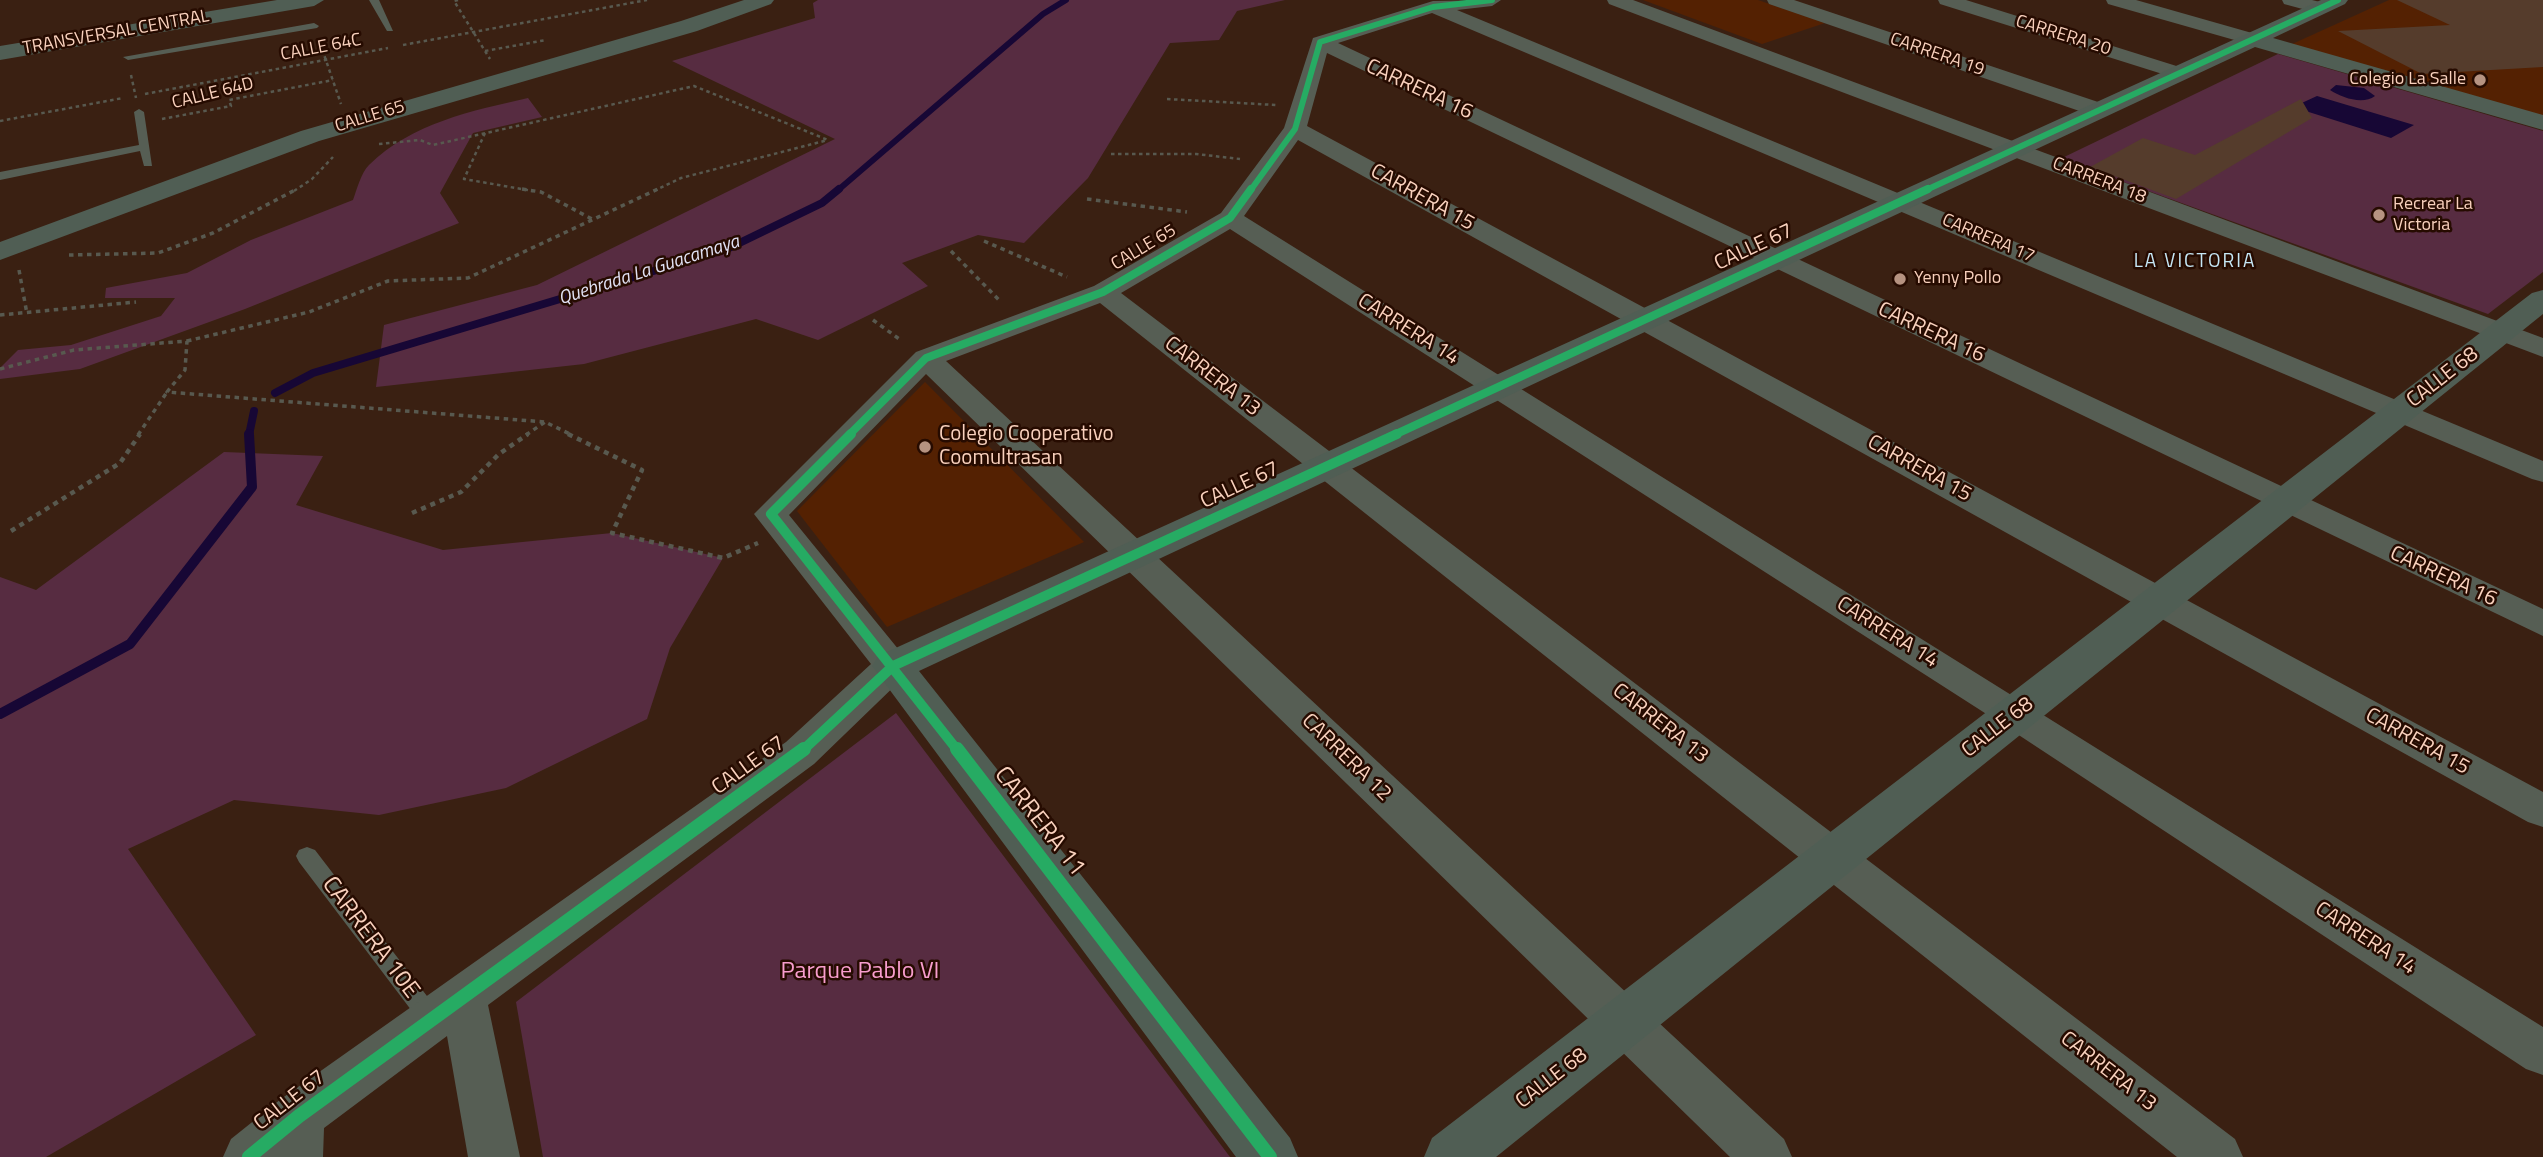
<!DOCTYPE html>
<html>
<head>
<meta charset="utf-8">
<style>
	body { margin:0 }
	canvas { display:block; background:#3a2012 }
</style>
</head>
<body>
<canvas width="2543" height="1157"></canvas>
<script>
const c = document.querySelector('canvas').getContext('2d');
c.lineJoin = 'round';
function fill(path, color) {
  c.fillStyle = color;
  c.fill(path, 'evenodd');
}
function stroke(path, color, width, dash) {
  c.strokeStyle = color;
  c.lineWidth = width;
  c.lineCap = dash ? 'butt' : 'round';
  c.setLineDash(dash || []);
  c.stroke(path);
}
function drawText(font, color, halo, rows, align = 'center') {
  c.font = font + ' "Titillium Web",sans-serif';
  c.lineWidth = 5;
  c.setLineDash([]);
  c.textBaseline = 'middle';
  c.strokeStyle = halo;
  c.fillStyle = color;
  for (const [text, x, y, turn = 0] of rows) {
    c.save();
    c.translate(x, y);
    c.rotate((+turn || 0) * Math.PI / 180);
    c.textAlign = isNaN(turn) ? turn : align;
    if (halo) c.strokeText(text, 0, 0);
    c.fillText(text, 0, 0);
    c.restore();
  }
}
const built = new Path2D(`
	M1643,0H1758L1825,23L1762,44Z
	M2389,0H2543V116L2290,45Z
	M925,382L1084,542L887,627L797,511Z`);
const green = new Path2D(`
	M818,0H1285L1237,11L1219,40L1170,43L1088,178L1024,243L978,235L902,263L928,286L818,340L756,319L584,364L376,387L384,325L537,285L835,139L672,61L815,18L813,3Z
	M2278,54L2543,131V272L2488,314L2060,159Z
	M528,98L542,117L473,133L440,193L459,223L245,309L80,369L0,379V368L18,350L71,345L161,316L175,298H105L106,288L187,273L251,240L353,200C357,189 361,173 369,165C412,123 471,111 528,98Z
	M224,452L323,456L296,505L443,550L612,533L723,558L670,648L647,719L506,788L379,815L234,800L128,849L256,1035L46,1157H0V577L36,590Z
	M896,713L1230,1157H543L516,1002Z`);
const water = new Path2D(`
	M2336,85L2364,88L2375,96C2363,105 2342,98 2330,90Z
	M2317,96L2414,125L2391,138L2293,107Z`);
const streamFar2 = new Path2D(`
	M837,191L1043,14L1066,0`);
const streamFar1 = new Path2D(`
	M275,393L313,373L727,249L822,203L839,189
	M249,435L254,411`);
const stream = new Path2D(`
	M0,714L130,644L252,487L249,434`);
const building = new Path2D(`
	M2397,0H2543V67L2422,74L2338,31L2450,25Z
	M2301,99L2312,118L2176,199L2090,167L2143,138L2195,155Z`);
const pathFar2 = new Path2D(`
	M458,0L454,1L490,59
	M320,43L341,104
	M403,45L647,0
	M485,51L546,40
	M131,75L136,98
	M145,94L388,48
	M1167,99L1276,105
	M162,119L231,106L229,100L333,80
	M0,121L123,98
	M485,133L464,179L533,191
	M379,144L420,140L433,145L694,86L828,140
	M1111,154H1196L1240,159
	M294,191L312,179L333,157
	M654,191L681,178L828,140`);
const pathFar1 = new Path2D(`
	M522,189L541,192L592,219
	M1087,199L1187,212
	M984,241L1067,277
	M951,251L1001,302
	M69,255L158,253L213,233L297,189
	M19,270L27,314
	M0,315L136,302
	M873,320L902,341
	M187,341L309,312L388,281L468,278L658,189
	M0,369L74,350L187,341L185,370L167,392L545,422L572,435
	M138,435L167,392
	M526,435L545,422`);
const path = new Path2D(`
	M568,434L642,470L612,533L723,558L758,543
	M412,513L461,492L499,454L528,434
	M11,531L120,463L140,434`);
const lane = new Path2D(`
	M369,0H379L393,31H387Z
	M314,23L319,26L317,28L128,60L123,57Z
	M139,109L144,112L152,166H144L140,151L0,180V172L139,145L134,112Z
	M307,847L315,850L440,1013L444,1020L440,1027L432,1031L424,1027L299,862L296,856L299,850Z`);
const street = new Path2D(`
	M1501,0L1492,6L1457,10L2543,461V482L2532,479L1432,13L1338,43L2543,609V636L1327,53L1307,126L2543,792V827L2528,822L1298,140L1244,216L2543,1027V1075L2526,1069L2002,724L1230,229L1121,293L2235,1139L2243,1157H2177L1100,303L946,361L1784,1139L1792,1157H1730L926,374L789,515L912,666L906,675L814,764L488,1005L520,1157H468L447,1036L324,1128L323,1157H223L231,1139L281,1099L786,742L871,664L754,514L916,352L1094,286L1221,213L1284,128L1313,38L1433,1Z
	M1607,0H1633L2543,338V357L1609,4Z
	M1767,0H1794L2107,105L2110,110L2107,115H2091L1769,4Z
	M1938,0H1966L2186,69L2189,73L2179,79L2172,77L1940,4Z
	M2106,0H2136L2259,35L2262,39L2252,45L2245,43L2108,4Z
	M2282,0H2312L2328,4L2330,8L2321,14L2284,4Z`);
const secondary = new Path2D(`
	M277,0H324L314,6L0,60V46Z
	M744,0H774L771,4L697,31L319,141L0,260V242L301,131L681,21Z
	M2321,0H2348L2345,4L2273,38L2543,115V130L2255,47L919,671L1290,1138L1298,1157H1236L872,666L878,656Z
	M2543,290V314L1496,1157H1424L1432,1138L2532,293Z`);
const cyclewayFar3 = new Path2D(`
	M1250,191L1295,129L1320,42L1433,7L1492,0
	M1924,191L2338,0`);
const cyclewayFar2 = new Path2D(`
	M849,435L926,358L1103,292L1230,218L1251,189
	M1394,435L1928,189`);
const cyclewayFar1 = new Path2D(`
	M851,434L771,514L958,751
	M802,751L893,666L1397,434`);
const cycleway = new Path2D(`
	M957,749L1270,1157
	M249,1157L299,1116L804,749`);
const markers = [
	[2480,80,7,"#b69381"],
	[2379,215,7,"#b69381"],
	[1900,279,7,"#b69381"],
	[925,447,7,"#b69381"]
];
const farStreetnames = [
	["TRANSVERSAL CENTRAL",116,33,-10],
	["CARRERA 20",2063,36,17],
	["CALLE 64C",321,48,-11],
	["CARRERA 19",1937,55,19],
	["CALLE 64D",213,94,-14],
	["CALLE 65",370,117,-17],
	["CARRERA 18",2099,181,21],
	["CARRERA 17",1988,239,23],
	["CALLE 65",1144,248,-31]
];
const farPoinames = [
	["Colegio La Salle",2466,80,"right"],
	["Recrear La",2393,205],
	["Victoria",2393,226],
	["Yenny Pollo",1914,279]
];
const farNeighbourhoodnames = [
	["LA VICTORIA",2195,262]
];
const farWaternames = [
	["Quebrada La Guacamaya",649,271,-18]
];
const streetNames = [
	["CARRERA 16",1419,90,25],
	["CARRERA 15",1422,198,29],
	["CALLE 67",1754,248,-25],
	["CARRERA 14",1408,330,32],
	["CARRERA 16",1931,333,25],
	["CARRERA 13",1212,377,38],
	["CALLE 68",2443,378,-38],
	["CARRERA 15",1919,469,29],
	["CALLE 67",1240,486,-25],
	["CARRERA 16",2443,577,25],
	["CARRERA 14",1887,633,32],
	["CARRERA 13",1660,724,38],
	["CALLE 68",1998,728,-38],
	["CARRERA 15",2417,742,29],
	["CARRERA 12",1346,758,44],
	["CALLE 67",749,766,-36],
	["CARRERA 14",2365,939,33],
	["CARRERA 13",2108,1072,38],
	["CALLE 68",1552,1079,-38],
	["CALLE 67",290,1101,-38]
];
const poiNames = [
	["Colegio Cooperativo",939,435],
	["Coomultrasan",939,459]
];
const nearStreetnames = [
	["CARRERA 11",1039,822,52],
	["CARRERA 10E",370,938,53]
];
const nearParknames = [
	["Parque Pablo VI",860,972]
];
fill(built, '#542102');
fill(green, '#572c41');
fill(water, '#170735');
stroke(streamFar2, '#170735', 6);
stroke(streamFar1, '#170735', 8);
stroke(stream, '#170735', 10);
fill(building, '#553c2c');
stroke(pathFar2, '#58594f', 2.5, [3.5, 3.5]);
stroke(pathFar1, '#58594f', 3.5, [4.5, 4.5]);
stroke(path, '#58594f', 4.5, [5, 5]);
fill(lane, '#565e54');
fill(street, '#565e54');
fill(secondary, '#505e54');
stroke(cyclewayFar3, '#26ab63', 6);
stroke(cyclewayFar2, '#26ab63', 8);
stroke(cyclewayFar1, '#26ab63', 10);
stroke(cycleway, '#26ab63', 14);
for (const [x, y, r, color] of markers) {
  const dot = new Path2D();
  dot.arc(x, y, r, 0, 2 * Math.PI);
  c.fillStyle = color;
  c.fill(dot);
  stroke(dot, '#260b00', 2.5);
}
drawText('18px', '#f9d1bd', '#260b00', farStreetnames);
drawText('18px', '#f9d1bd', '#260b00', farPoinames, 'left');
c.letterSpacing = '2px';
drawText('19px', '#c6e7f5', '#260b00', farNeighbourhoodnames);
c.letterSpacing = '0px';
drawText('italic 19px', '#e1e1f3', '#260b00', farWaternames);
drawText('21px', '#f9d1bd', '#260b00', streetNames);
drawText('21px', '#f9d1bd', '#260b00', poiNames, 'left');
drawText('24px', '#f9d1bd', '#260b00', nearStreetnames);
drawText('24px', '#f89dcd', '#260b00', nearParknames);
</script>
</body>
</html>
